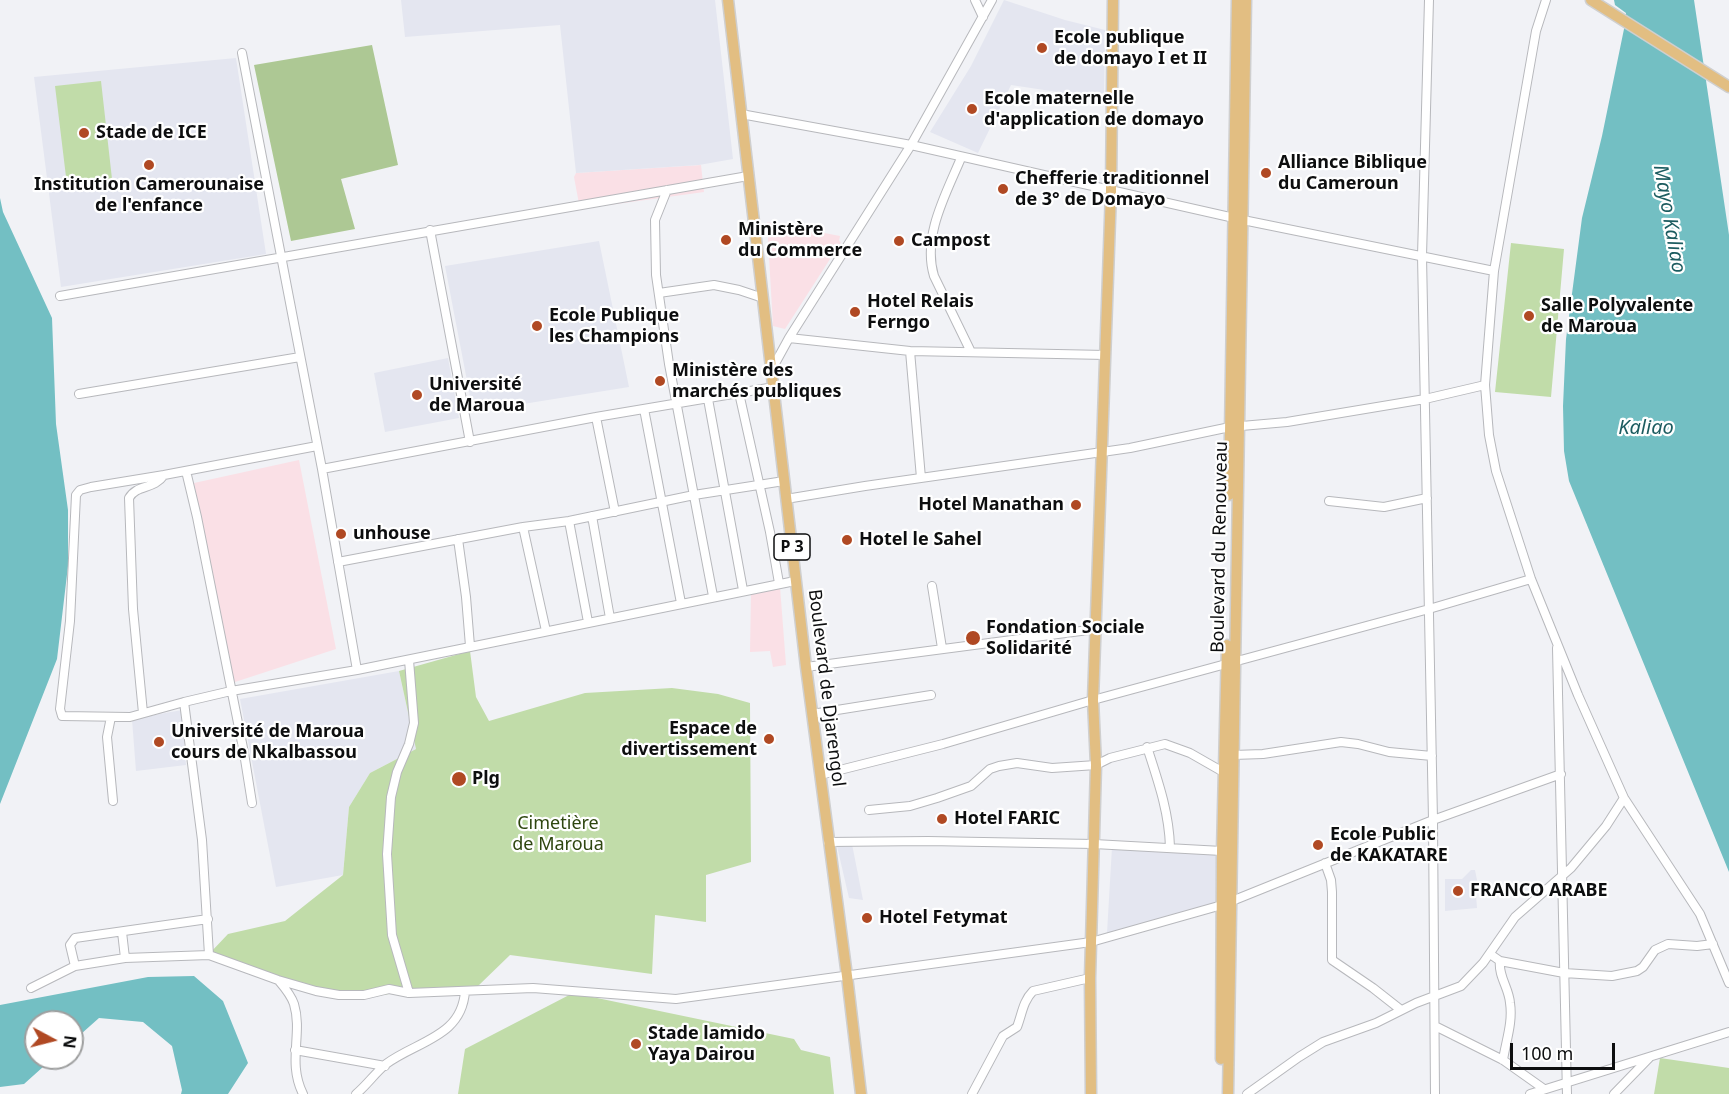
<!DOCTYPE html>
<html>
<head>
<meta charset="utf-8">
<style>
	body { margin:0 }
	#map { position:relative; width:1729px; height:1094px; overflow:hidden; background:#f1f2f6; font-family:"Noto Sans",sans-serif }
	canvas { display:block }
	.north { position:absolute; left:24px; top:1010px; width:60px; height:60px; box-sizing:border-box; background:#fff; border:2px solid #9e9f9f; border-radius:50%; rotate:97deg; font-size:16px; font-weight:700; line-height:24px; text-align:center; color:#0d0e0f }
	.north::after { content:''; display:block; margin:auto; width:21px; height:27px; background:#b04923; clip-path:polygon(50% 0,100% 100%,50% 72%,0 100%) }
	.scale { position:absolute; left:1510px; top:1043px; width:105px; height:27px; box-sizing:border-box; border:3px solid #0d0e0f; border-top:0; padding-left:8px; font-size:18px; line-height:21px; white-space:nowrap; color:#0d0e0f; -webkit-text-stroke:4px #fff; paint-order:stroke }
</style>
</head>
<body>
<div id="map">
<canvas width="1729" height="1094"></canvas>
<div class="north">N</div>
<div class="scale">100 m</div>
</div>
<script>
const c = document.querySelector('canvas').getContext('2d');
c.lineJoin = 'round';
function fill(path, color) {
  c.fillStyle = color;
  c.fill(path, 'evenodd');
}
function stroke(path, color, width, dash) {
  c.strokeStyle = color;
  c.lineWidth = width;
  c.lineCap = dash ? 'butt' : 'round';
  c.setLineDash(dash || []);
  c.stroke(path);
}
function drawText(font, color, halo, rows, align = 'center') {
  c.font = font + ' "Noto Sans",sans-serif';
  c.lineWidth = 4.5;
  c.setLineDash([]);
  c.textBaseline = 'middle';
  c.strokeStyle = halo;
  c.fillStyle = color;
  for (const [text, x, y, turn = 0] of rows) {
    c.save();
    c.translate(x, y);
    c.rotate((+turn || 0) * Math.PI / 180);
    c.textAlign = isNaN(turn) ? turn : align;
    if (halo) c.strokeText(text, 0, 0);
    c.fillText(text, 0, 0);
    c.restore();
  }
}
const commercial = new Path2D(`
	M701,165L704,192L580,209L574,177L576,173Z
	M767,222L840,236L839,241L841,242L785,329L773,326Z
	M299,460L336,649L232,683L194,483Z
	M780,587L786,665L773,667L770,651L750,652L751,593Z`);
const built = new Path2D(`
	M401,0H715L733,159L699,165L576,173L560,25L405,37Z
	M1004,0L1065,20L1105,30L1104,99L1011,85L978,153L930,132L971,66Z
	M236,58L266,254L61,287L34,77Z
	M599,241L629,387L473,412L445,266Z
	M448,358L459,418L385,432L374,373Z
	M399,671L416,749L370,773L349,807L343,875L276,887L240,699Z
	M182,710L186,765L136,771L132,719Z
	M852,844L863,900L849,898L837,846Z
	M1112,847L1220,852L1217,903L1107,933Z
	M1471,870H1475L1478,885L1471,887V896L1476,895L1477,908L1445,911V879H1462Z`);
const green = new Path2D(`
	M101,81L112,179L67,185L55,86Z
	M1511,243L1564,249L1551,397L1495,392Z
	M470,651L476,697L489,721L585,693L672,688L718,694L750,703L751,862L706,875V922L655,915L652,974L510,955L477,987L409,991L363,998L285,980L210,953L228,934L285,921L343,875L349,807L370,773L416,749L399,671Z
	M573,993L794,1039L801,1050L830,1057L834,1094H458L465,1049Z
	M1660,1058L1729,1068V1094H1654Z`);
const forest = new Path2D(`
	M372,45L398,165L341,179L355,229L291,241L254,65Z`);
const water = new Path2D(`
	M1614,0H1694L1729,235V872L1569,481L1564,451L1563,406L1566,339L1582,218L1602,136L1624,29L1626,13L1615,5Z
	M0,198L3,212L52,318L56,424L68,510V566L57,659L0,804Z
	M194,976L223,1001L248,1063L228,1094H181L182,1090L172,1046L143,1022L99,1018L72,1042V1022H36V1058H53L24,1084L0,1087V1005L148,977Z`);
const minor = new Path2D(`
	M975,0L983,17
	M1429,0L1422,256L1433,820L1435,1094
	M1546,0L1536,31L1494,271L1485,385L1489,435L1496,471L1531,579L1578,695L1624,798L1700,914L1729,983
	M242,53L322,469L357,670
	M741,114L911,145L1243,220L1494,271
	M961,158C946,194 922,236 934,276L971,352
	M667,190L655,220L656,275L669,364L713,596
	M430,230L470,442
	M659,293L714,285L739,290L763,298
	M60,296L748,176
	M789,338L910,351L1106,355
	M910,351L921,478
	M772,369L789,338L911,145L992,0
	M739,393L770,532L779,583
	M79,394L300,357
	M708,399L743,590
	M644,409L681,603
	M596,417L615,512
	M322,469L596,417L774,387
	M186,471L197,517L244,753L252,803
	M164,475L91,487L80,490L76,495L70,621L60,709L62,716L130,717L184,702L231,691L357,670L795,581
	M786,499L865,486L1130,448L1230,427L1287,422L1425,399L1485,385
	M1329,501L1384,507L1427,498
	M592,516L610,618
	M569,521L588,622
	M523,527L546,631
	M458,539L466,597L470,646
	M338,562L523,527L569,521L694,495L784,481
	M932,586L942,648
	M1557,648L1567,1094
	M806,667L1096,629
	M184,702L202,840L209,955
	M143,713L133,609L129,498C137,484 154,490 164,475L317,446
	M812,714L931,695
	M111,717L107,737L113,801
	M1147,747C1158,781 1169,812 1170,847
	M1233,755L1263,754L1341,742L1358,744L1389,752L1432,756
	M820,775L943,744L1093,700L1429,609L1531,579
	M869,810L910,806L937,798L971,786L990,769L999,766L1017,763L1052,768L1096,765L1110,758L1165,744L1190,753L1225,773
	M828,842L928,841L1094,844L1222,851
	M1325,863L1331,880L1332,892V960L1373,988L1401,1010
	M122,932L125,958
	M1490,954L1500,961C1498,976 1509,988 1510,1003C1513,1022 1506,1041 1503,1060
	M1500,961L1564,973L1612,976L1637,971L1643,967L1655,950L1668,944L1697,946L1713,944
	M75,966L70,945L75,938L208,919
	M279,981C285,988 291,995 294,1004C303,1034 287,1062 303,1094
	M31,988L75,966L125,958L209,955L278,980L316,991L339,995H364L389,989L409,993L533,988L676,999L1091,942L1222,905L1433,820L1561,774
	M409,993L392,935L387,854L391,797L397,772L409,744L414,723L409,660
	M1435,1026L1503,1060L1544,1089
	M295,1050L385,1066
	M356,1094C367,1085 375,1073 386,1064C417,1041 462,1037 465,991
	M972,1094L1003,1036L1017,1027C1022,1014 1023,1001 1033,991L1090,978
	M1247,1094L1299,1057L1323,1042L1376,1023L1416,1003L1461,986L1483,963L1515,917L1571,868L1606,826L1624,798
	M1530,1094L1729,1032
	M1614,1094L1650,1057`);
const major = new Path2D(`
	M728,0L806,667L847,976L861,1094
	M1591,0L1729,87
	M1229,495L1237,0
	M1221,1059L1222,851L1227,645
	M1091,1094L1090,978L1096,765L1093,700L1111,191L1113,0
	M1228,1094L1246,0`);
const markers = [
	[1042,48,6,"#b04923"],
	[972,109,6,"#b04923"],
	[84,133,6,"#b04923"],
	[149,165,6,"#b04923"],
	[1266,173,6,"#b04923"],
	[1003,189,6,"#b04923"],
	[726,240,6,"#b04923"],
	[899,241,6,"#b04923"],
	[855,312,6,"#b04923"],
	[1529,316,6,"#b04923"],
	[537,326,6,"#b04923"],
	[660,381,6,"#b04923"],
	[417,395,6,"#b04923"],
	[1076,505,6,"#b04923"],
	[341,534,6,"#b04923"],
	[847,540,6,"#b04923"],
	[973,638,8,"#b04923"],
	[769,739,6,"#b04923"],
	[159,742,6,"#b04923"],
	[459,779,8,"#b04923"],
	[942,819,6,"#b04923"],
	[1318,845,6,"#b04923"],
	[1458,891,6,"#b04923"],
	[867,918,6,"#b04923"],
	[636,1044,6,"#b04923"]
];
const shields = [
	[792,547,36]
];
const shieldNames = [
	["P 3",792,547]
];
const poiNames = [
	["Ecole publique",1054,38],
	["de domayo I et II",1054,59],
	["Ecole maternelle",984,99],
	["d'application de domayo",984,120],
	["Stade de ICE",96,133],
	["Alliance Biblique",1278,163],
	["du Cameroun",1278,184],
	["Chefferie traditionnel",1015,179],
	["de 3° de Domayo",1015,200],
	["Institution Camerounaise",149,185,"center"],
	["de l'enfance",149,206,"center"],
	["Ministère",738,230],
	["du Commerce",738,251],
	["Campost",911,241],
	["Hotel Relais",867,302],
	["Ferngo",867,323],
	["Salle Polyvalente",1541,306],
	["de Maroua",1541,327],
	["Ecole Publique",549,316],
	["les Champions",549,337],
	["Ministère des",672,371],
	["marchés publiques",672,392],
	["Université",429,385],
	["de Maroua",429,406],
	["Hotel Manathan",1064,505,"right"],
	["unhouse",353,534],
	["Hotel le Sahel",859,540],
	["Fondation Sociale",986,628],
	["Solidarité",986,649],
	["Espace de",757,729,"right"],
	["divertissement",757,750,"right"],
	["Université de Maroua",171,732],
	["cours de Nkalbassou",171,753],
	["Plg",472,779],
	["Hotel FARIC",954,819],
	["Ecole Public",1330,835],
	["de KAKATARE",1330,856],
	["FRANCO ARABE",1470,891],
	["Hotel Fetymat",879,918],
	["Stade lamido",648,1034],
	["Yaya Dairou",648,1055]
];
const streetNames = [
	["Boulevard du Renouveau",1220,547,-89],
	["Boulevard de Djarengol",826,688,83]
];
const parkNames = [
	["Cimetière",558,824],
	["de Maroua",558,845]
];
const waterNames = [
	["Mayo Kaliao",1669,219,80],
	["Kaliao",1646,428]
];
fill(commercial, '#fae0e6');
fill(built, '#e4e6f0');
fill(green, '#c1dca9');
fill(forest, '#adc894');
fill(water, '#73bfc3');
stroke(minor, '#b7b8bc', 10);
stroke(major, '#cfcfcf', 13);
stroke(minor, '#fff', 8);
stroke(major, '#e2be82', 10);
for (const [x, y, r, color] of markers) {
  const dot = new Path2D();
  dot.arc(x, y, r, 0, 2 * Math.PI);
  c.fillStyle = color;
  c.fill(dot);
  stroke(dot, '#fff', 2);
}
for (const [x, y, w] of shields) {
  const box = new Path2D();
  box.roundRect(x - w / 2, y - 13, w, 26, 4.5);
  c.fillStyle = '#fff';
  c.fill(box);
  stroke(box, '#0d0e0f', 1.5);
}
drawText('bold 16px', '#0d0e0f', null, shieldNames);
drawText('bold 18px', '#0d0e0f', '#fff', poiNames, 'left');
drawText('18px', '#0d0e0f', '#fff', streetNames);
drawText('18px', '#2e460f', '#fff', parkNames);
drawText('italic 20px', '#1c5c60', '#fff', waterNames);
</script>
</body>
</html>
